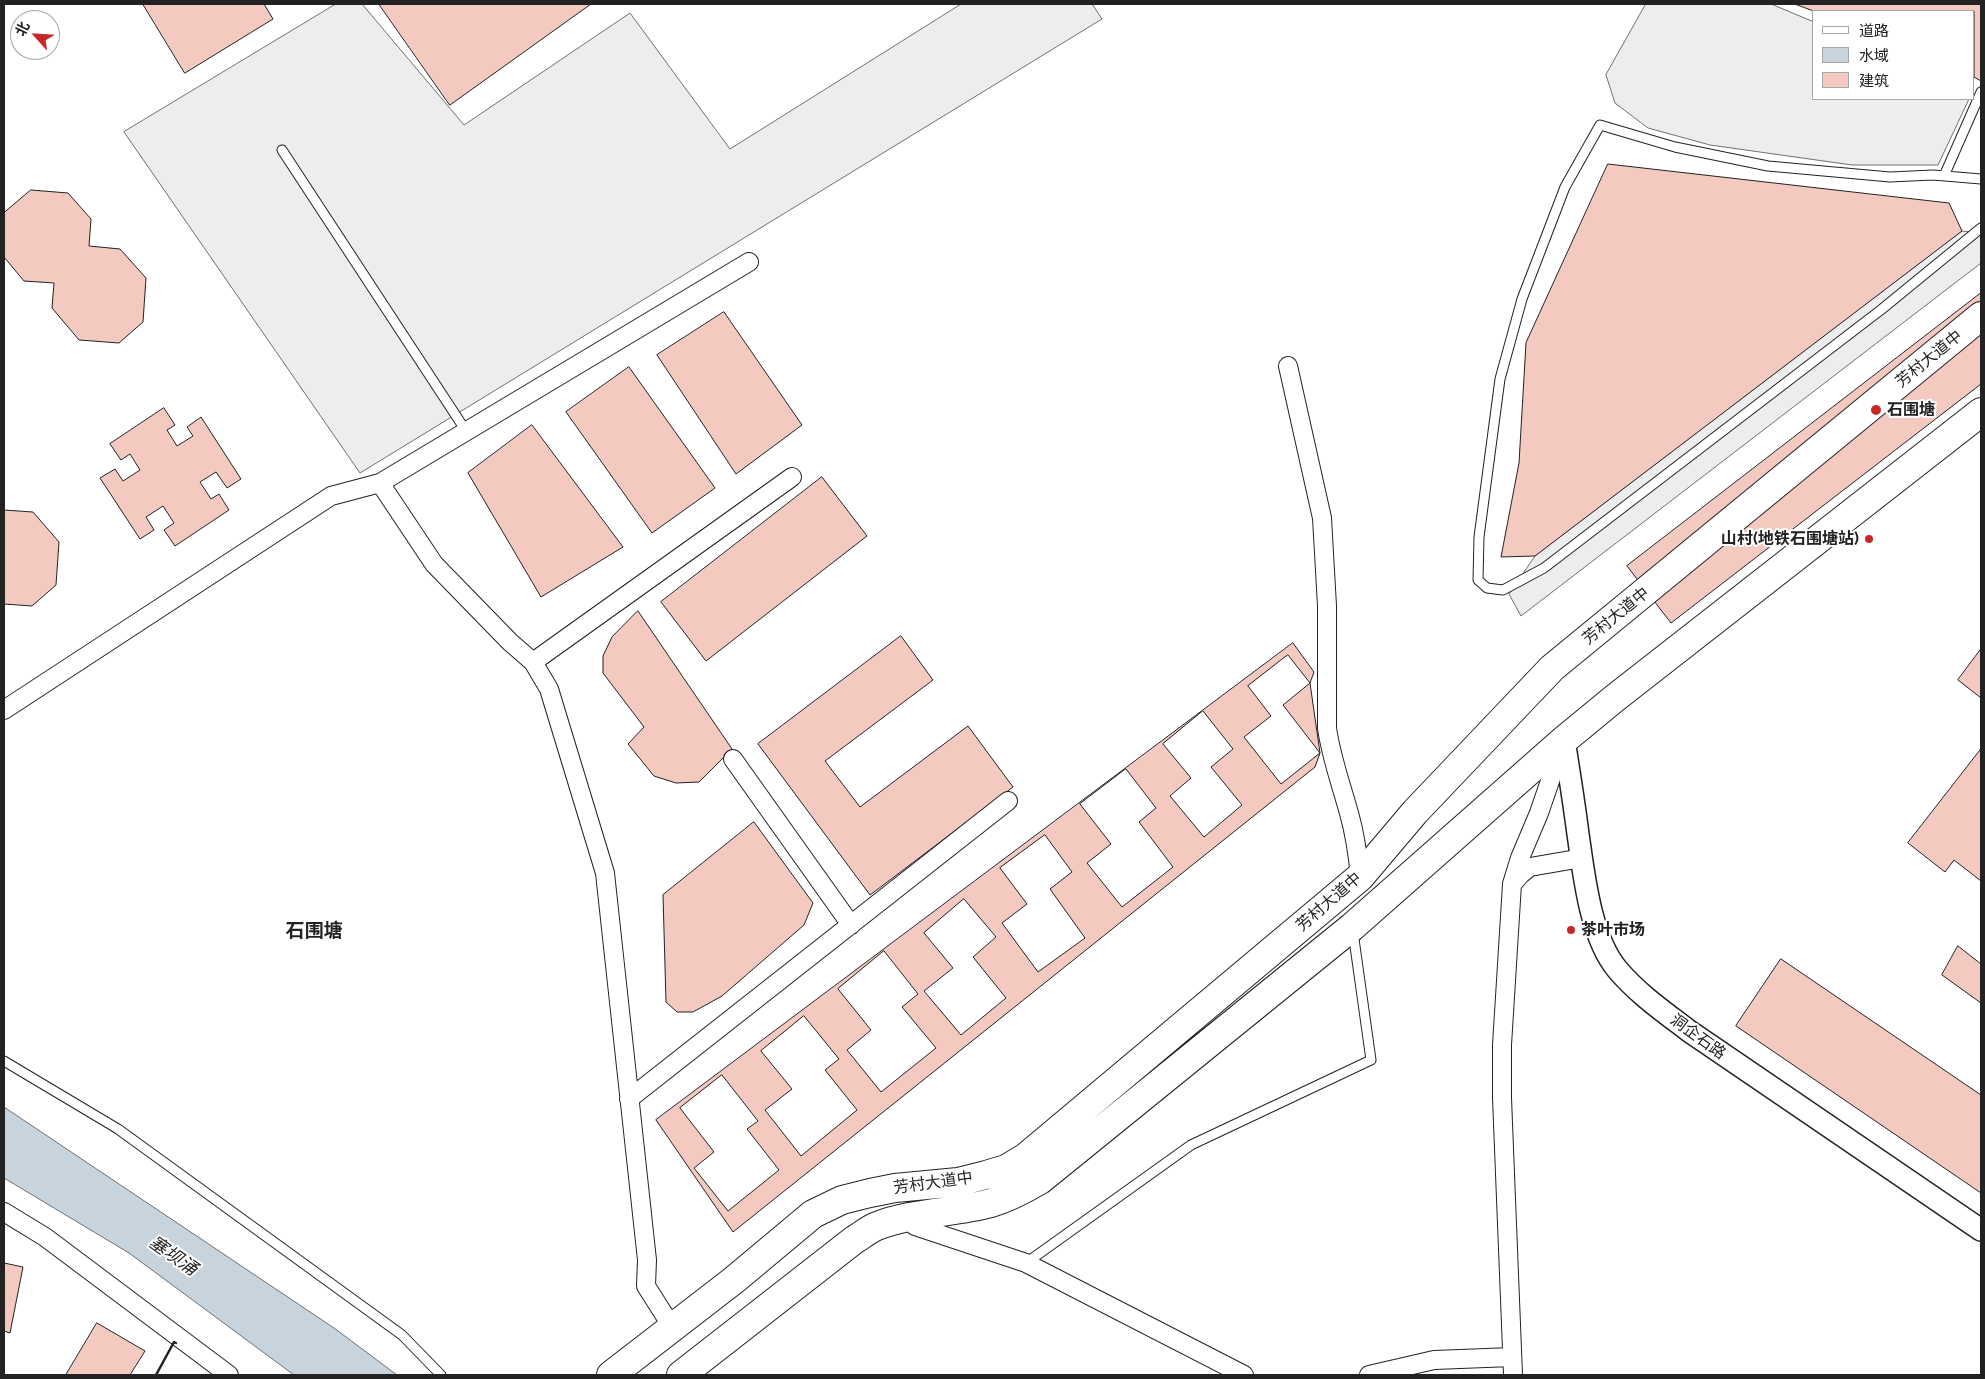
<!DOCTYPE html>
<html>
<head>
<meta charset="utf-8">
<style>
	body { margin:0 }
	#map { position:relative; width:1985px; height:1379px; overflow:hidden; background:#fff; font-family:Raleway,"Noto Sans SC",sans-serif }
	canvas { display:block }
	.frame { position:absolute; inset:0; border:5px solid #222; pointer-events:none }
	.legend { position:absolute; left:1812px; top:10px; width:162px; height:90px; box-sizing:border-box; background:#fff; border:1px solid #a7a7a7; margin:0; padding:6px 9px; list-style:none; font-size:15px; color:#222 }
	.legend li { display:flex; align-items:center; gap:10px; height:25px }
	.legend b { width:25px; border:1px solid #a7a7a7 }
	.north { position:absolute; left:10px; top:10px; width:50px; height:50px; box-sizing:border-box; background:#fff; border:1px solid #a7a7a7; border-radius:50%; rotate:296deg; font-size:14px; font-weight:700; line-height:20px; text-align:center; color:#222 }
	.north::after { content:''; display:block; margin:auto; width:18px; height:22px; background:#c62828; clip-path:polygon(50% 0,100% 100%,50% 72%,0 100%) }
</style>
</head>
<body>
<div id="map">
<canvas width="1985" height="1379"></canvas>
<div class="frame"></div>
<ul class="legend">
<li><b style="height:6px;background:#fff"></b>道路</li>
<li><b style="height:14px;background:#c7d3dd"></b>水域</li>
<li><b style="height:14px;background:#f3c9c0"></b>建筑</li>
</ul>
<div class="north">北</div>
</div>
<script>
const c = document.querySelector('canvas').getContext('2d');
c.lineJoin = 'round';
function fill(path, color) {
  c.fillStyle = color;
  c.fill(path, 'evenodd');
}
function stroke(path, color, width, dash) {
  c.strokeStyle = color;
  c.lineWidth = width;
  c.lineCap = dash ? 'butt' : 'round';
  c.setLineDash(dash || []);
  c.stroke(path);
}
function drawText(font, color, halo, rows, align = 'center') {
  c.font = font + ' Raleway,"Noto Sans SC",sans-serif';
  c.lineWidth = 4;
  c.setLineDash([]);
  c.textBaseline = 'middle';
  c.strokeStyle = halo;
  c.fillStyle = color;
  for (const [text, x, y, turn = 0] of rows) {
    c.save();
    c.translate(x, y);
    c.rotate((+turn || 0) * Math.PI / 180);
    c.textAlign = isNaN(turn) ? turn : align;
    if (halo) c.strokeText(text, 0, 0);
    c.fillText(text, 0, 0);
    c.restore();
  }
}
const parking = new Path2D(`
	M336,4H362L464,125L630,13L730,149L961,4H1092L1102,19L360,473L124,132Z
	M1646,4H1771L1814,22V99H1969L1938,165H1852L1710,145L1648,128L1615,103L1606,75Z
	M1962,231L1981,233V263L1521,616L1509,594L1535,556Z`);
const water = new Path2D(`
	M4,1107L334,1328L397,1375H294L129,1253L4,1178Z`);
const building = new Path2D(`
	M143,4H264L273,19L185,73Z
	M379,4H591L450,105Z
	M1795,4H1981V81L1974,77V11H1814Z
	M1608,164L1949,203L1962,231L1535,556L1501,557L1519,463L1526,343Z
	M31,190L68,193L91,219L89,246L120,249L146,278L143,322L119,343L79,340L52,308L54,283L24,281L4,257V213Z
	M1981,293V384L1671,623L1627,566Z
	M724,312L802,425L736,474L657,355Z
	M629,367L715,488L652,533L566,412Z
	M164,408L175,425L167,430L177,446L193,436L187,427L201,417L241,479L227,488L216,472L200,482L211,499L219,494L229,510L175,546L164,530L174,523L163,506L146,517L154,530L140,539L100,478L115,469L123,481L140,470L130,454L121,460L110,444Z
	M532,425L623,547L541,597L468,473Z
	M822,477L867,536L706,661L661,602Z
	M4,510L33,512L59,542L56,585L32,606L4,604Z
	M638,611L732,749L699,782L676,783L654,776L628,744L644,727L603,673V656L612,637Z
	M901,636L933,680L825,761L860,807L968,726L1013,787L870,895L758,744Z
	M1293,643L1314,672L1310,683L1320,753L1315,767L733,1232L656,1120Z
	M1981,649V698L1958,680Z
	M1288,655L1310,683L1283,705L1320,753L1281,784L1244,737L1271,716L1248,686Z
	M1203,711L1233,749L1211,767L1242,805L1204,837L1170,796L1191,778L1163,744Z
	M1981,749V881L1954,860L1945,872L1908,843Z
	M1126,769L1156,808L1139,822L1173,867L1122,907L1087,863L1111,844L1080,804Z
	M754,822L813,903L804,925L722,996L693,1012H677L666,1002L663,895Z
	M1045,835L1072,872L1050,889L1085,938L1038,972L1002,923L1027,904L1000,868Z
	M964,899L996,937L973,957L1006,998L961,1035L924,991L953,968L924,933Z
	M1958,946L1981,964V1003L1942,975Z
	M884,951L918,994L902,1007L936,1048L881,1092L847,1050L871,1030L838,989Z
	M1781,959L1981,1095V1193L1736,1026Z
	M804,1016L839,1059L825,1070L857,1110L801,1156L765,1110L792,1089L761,1051Z
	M722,1075L758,1121L747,1129L779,1170L728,1211L694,1168L714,1152L680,1108Z
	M4,1263L23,1267L10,1333L4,1331Z
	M97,1323L145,1351L130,1375H66Z`);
const service = new Path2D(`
	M282,150L466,431
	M1944,176L1981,92
	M1981,179L1933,175L1890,177L1768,166L1675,147L1600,125L1565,187L1522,299L1500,379L1479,537L1478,580L1487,588L1503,590L1544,568L1882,309L1981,228
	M4,1061L118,1129L402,1335L441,1375
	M1026,1263L1191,1145L1371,1060L1353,932`);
const minor = new Path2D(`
	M1288,366L1322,518L1327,606V728C1331,757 1341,784 1349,813C1355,834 1358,856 1360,877
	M380,483L434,564L510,642L533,662L549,689L605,873L647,1260L646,1286L672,1327
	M533,662L792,477
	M4,710L331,496L380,483L749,262
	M733,759L851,925
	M1514,882L1521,874L1530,867L1582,858
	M629,1099L1008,801
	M4,1212L45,1237L229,1375
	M915,1226L1026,1263L1244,1375
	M1369,1375L1434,1360L1512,1357
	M1513,1375L1502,1098V1045L1512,884L1520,858L1539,813L1563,743`);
const tertiary = new Path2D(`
	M1564,740C1569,771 1574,803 1578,834C1584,875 1590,936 1617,969C1637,993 1664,1012 1689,1031L1981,1230`);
const trunk = new Path2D(`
	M611,1375L734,1280L813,1214L842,1200L870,1193L895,1188L958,1182L986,1175L1006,1169L1026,1157L1360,877L1415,812L1552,668L1981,316
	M681,1375L854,1240C861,1236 869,1229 877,1226C913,1212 954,1213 991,1203C1008,1198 1025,1189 1040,1180L1352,927L1564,740L1615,698L1981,412`);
const wall = new Path2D(`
	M156,1375L174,1342L176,1343`);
const markers = [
	[1876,410,6,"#c62828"],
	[1869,539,5,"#c62828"],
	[1571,930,5,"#c62828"]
];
const streetNames = [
	["芳村大道中",1929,359,-39],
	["芳村大道中",1616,616,-39],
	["芳村大道中",1329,902,-41],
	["洞企石路",1698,1037,36],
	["芳村大道中",933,1183,-8]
];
const poiNames = [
	["石围塘",1887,410],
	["山村(地铁石围塘站)",1859,539,"right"],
	["茶叶市场",1581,930]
];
const waterNames = [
	["塞坝涌",173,1256,35]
];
const quarterNames = [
	["石围塘",314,931]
];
fill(parking, '#ededed');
stroke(parking, '#6f6f6f', 1);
fill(water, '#c7d3dd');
stroke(water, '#6f6f6f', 1);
fill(building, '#f3c9c0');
stroke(building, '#222', 1);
stroke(service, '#222', 11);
stroke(minor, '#222', 20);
stroke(tertiary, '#222', 24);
stroke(trunk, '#222', 30);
stroke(service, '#fff', 9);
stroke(minor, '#fff', 18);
stroke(tertiary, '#fff', 21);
stroke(trunk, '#fff', 28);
stroke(wall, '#222', 2.5);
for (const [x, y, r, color] of markers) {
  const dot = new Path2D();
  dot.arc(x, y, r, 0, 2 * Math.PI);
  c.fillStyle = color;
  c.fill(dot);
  stroke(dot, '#fff', 2);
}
drawText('16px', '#222', '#fff', streetNames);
drawText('bold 16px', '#222', '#fff', poiNames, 'left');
drawText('italic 18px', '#222', '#fff', waterNames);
drawText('bold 19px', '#222', '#fff', quarterNames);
</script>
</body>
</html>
